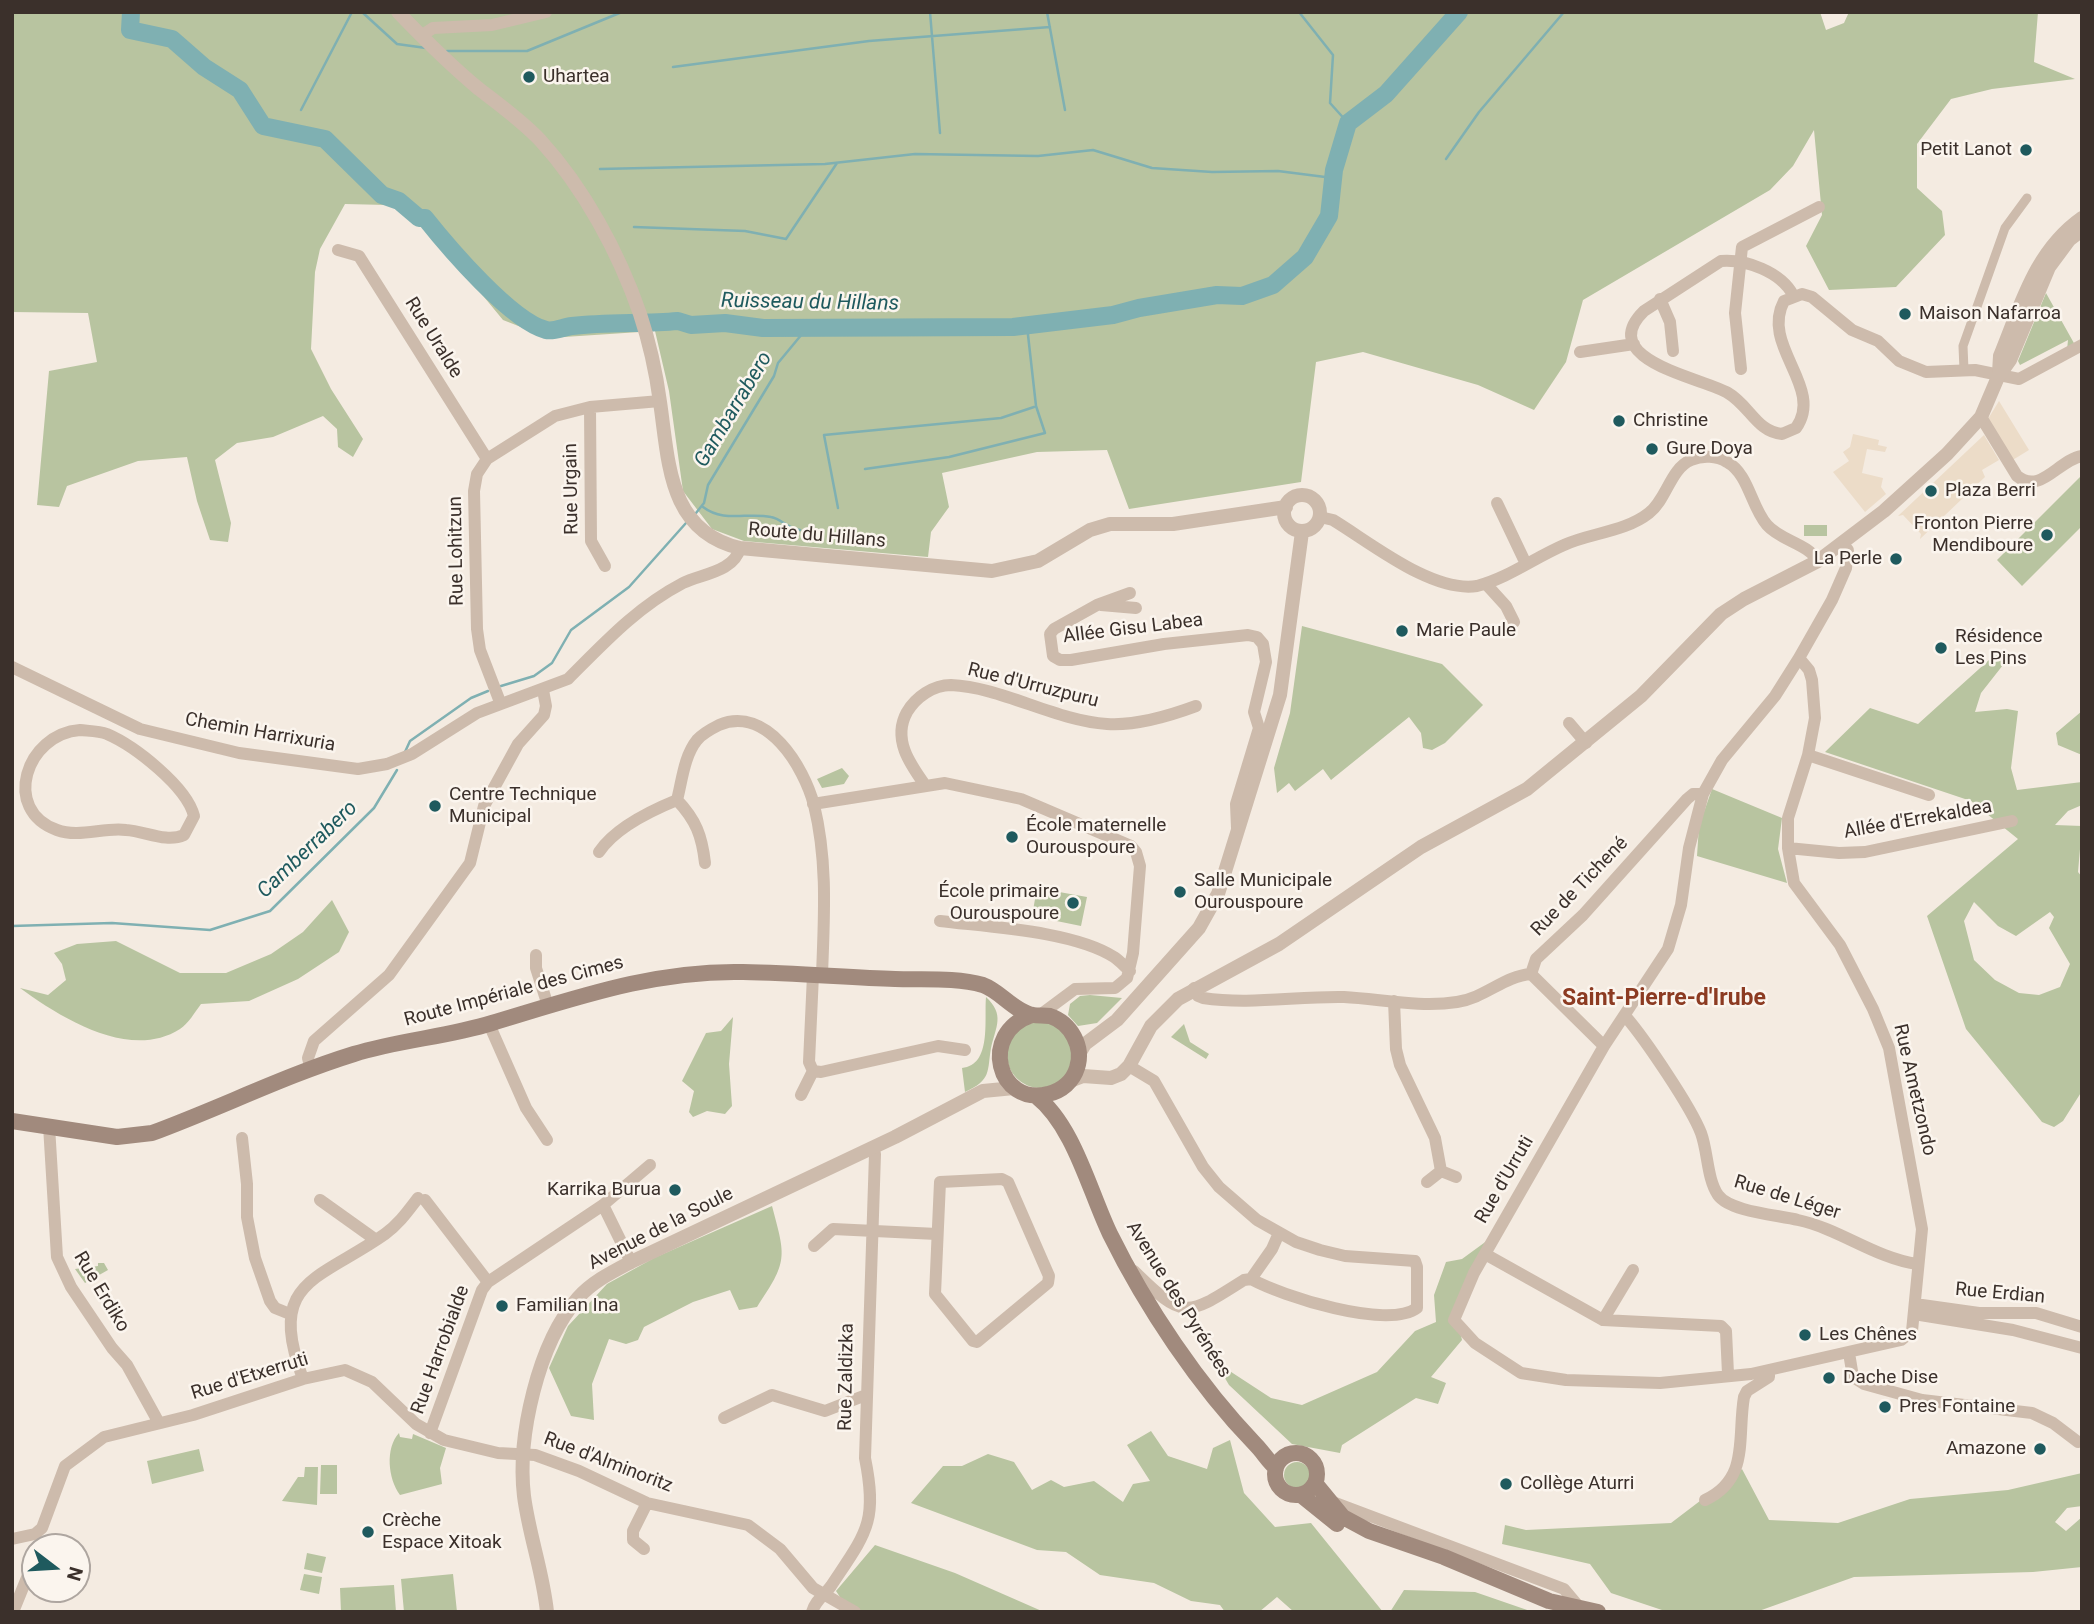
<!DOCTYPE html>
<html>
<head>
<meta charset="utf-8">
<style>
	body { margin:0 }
	#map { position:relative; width:2094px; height:1624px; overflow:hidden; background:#f4ebe1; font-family:Roboto,sans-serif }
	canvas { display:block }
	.frame { position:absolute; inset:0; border:14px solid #3b302b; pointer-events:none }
	.north { position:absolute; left:21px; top:1533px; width:70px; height:70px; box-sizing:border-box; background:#fbf5ee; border:2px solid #aea6a0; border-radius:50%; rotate:107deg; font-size:19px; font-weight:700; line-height:28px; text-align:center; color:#3b302b }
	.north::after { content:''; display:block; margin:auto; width:24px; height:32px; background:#1f5a5e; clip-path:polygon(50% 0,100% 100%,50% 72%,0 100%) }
</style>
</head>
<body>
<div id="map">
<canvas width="2094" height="1624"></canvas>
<div class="frame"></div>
<div class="north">N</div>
</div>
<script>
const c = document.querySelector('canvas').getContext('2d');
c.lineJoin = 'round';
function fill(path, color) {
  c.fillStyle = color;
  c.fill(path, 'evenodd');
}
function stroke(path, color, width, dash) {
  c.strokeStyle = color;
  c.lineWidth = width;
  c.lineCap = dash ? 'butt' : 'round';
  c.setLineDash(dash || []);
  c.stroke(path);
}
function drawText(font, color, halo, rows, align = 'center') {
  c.font = font + ' Roboto,sans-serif';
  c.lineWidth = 5;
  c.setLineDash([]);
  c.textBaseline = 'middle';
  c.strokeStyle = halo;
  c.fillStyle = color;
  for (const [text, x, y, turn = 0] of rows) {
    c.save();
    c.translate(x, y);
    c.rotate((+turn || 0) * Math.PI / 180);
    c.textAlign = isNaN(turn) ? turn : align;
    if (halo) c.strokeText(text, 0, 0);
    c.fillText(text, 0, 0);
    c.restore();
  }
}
const green = new Path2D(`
	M12,12H1820L1826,30L1844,23L1849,12H2038L2034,62L2075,79L1992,89L1951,99L1917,144V188L1942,211L1945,235L1896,287L1829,290L1806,246L1822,215L1814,130L1793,166L1770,190L1583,300L1566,362L1534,410L1478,385L1363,352L1316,362L1301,482L1129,509L1107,450L1037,452L942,473L949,507L931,532L928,557L744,541L712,529L683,491L669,391L655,331L549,338L503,320L419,218L387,205L345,204L320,249L315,272L311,349L331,389L363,439L353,457L338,447L337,429L323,416L273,437L237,443L215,460L231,523L228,542L210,540L197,501L187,457L138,461L67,486L59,507L37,505L49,371L97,362L88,313L12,312Z
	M2046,293L2075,345L2067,350L2068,340L2020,365L2018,361Z
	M2082,475V526L2022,586L1997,560Z
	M1804,525H1827V536H1804Z
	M1302,626L1442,664L1483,705L1445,743L1432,750L1423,748L1421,733L1409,717L1331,780L1323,769L1295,791L1289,783L1277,793L1274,768L1290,713Z
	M1999,651L2003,665L1981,693L1975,712L2007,709L2018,711L2011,768L2017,790L2082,782V805L2068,811L2055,825L2082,826L2078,872L2082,877V1091L2063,1121L2054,1127L2042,1122L1966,1029L1927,916L2018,839L1971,801L1825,752L1870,708L1918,724ZM1974,902L1998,926L2016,936L2050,912L2054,917L2049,928L2070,964L2060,987L2039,995L2019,993L1995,980L1974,960L1964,921Z
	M2082,711V755L2058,745L2056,733Z
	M842,768L849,776L844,784L822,788L817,779Z
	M1712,789L1782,818L1778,849L1787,883L1697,856L1699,826Z
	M1037,888L1087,897L1081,926L1032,916Z
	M332,900L349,932L339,952L298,979L249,1001L201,1004C195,1012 188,1024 180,1029C130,1061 61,1018 20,988L48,995L66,980L62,964L54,953L77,944L116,941L180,973H226L271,954L303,932Z
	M1090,995L1122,998L1097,1023L1078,1026L1068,1015L1070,1004L1080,996Z
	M986,997C1005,1015 996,1026 991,1048C987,1071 992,1080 965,1092L962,1068C992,1065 984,1020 986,997Z
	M733,1017L729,1064L732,1106L725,1114L707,1111L693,1117L689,1112L694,1091L682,1081L706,1033L721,1031Z
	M1007 1055a33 33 0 1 1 66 0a33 33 0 1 1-66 0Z
	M1184,1024L1190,1042L1209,1054L1206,1059L1171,1037Z
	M772,1206C786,1258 788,1261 757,1307L739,1310L730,1290L693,1302L644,1327L638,1340L626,1344L609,1339L592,1384L594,1420L571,1416L549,1368L568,1326L607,1284L654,1258Z
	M1488,1240L1455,1310L1462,1340L1431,1377L1446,1383L1438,1404L1416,1398L1342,1445L1340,1453L1292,1444L1229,1385L1219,1368L1222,1366L1271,1398L1302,1405L1377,1372L1415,1331L1436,1322L1434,1295L1446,1262L1462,1259Z
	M98,1263H104L108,1270L85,1283L75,1269L98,1266Z
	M1151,1431L1168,1456L1207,1469L1213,1448L1230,1440L1244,1493L1275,1527L1311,1523L1383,1612H1294L1277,1597L1259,1612H1225L1220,1605L1191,1601L1154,1583L1100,1575L1066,1552L1037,1550L911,1503L943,1466H962L988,1454L1014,1462L1032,1490L1051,1480L1064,1487L1094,1481L1123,1502L1133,1484L1150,1481L1127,1445Z
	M399,1433L400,1437L412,1439L413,1434L446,1448L440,1468L442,1484L400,1495C388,1479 385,1448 399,1433Z
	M199,1449L204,1471L152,1484L147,1461Z
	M1284 1475a13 13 0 1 1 26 0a13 13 0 1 1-26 0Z
	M321,1465H337V1494H320Z
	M305,1467H318L317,1505L282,1501L298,1477H304Z
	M1742,1469L1769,1520L1838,1523L1910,1499L2008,1490L2082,1473V1506L2067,1508L2055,1522L2066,1531L2082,1517V1567L2033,1572L1854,1577L1756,1612H1668L1611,1593L1590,1564L1502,1544L1505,1525L1526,1530L1671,1523Z
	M875,1545L955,1573L1044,1612H850L836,1591Z
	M307,1553L326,1557L322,1573L304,1569Z
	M304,1574L322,1577L319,1594L300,1590Z
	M453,1574L457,1612H404L401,1579Z
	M394,1585L396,1612H341L340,1588Z
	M1404,1590L1475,1592L1533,1612H1390Z`);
const plaza = new Path2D(`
	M1999,401L2029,450L2011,461L1988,419Z
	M1853,434L1879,440L1878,445L1887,447L1885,452L1867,449L1862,473L1883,478L1881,487L1886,494L1865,512L1833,472L1849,461L1843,452L1850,447Z
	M1984,435L1999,460L1982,470L1985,477L1920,539L1921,534L1903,515L1898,516Z`);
const stream = new Path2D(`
	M362,12L397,44L426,48
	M930,12L940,133
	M1047,12L1065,110
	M1299,12L1333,55L1330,103L1348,123
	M447,51H527L622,12
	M673,67L869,41L1050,27
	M301,110L352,12
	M1446,159L1479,112L1564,12
	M600,169L825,164L915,154L1038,156L1093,150L1152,168L1212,172L1278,171L1333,178
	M634,227L745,231L786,239L837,163
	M865,469L949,457L1045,433L1036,406L1027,326
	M703,507C724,523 747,512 771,517C782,519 786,528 800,530
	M838,508L824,435L1001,418L1034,407
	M696,513L704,503L708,485L774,376L778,363L807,328
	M501,686L534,676L552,663L571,630L629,587L686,523
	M405,752L410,741L471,698L488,691
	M12,926L112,923L210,930L270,911L374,808L397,770`);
const river = new Path2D(`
	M131,12L130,30L172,39L204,67L240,90L263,126L325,139L382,195L399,201L419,218H425C448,247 511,321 546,330C554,332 563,327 572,326C607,322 643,324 678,321L691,325L725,323L763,328L1013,327L1113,315L1139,308L1217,295L1242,296L1273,285L1305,257L1329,216L1334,170L1348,123L1386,94L1459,12`);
const pedestrian = new Path2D(`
	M1964,370L1963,346L2005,228L2027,198`);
const minor = new Path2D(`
	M421,36L433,28L492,25L546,12
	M338,250L359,256L487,459
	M1793,295C1781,272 1746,259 1721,261L1644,311C1594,360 1703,378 1728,393C1749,405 1757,432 1782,434L1796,428C1825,387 1760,346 1784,301L1802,294L1812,297L1852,330L1878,341L1899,361L1926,372L1975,370L2019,379L2082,345
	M1660,299L1670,322L1673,351
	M1580,352L1634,344
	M1741,369L1735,313L1742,247L1819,207
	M590,407L591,541L605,566
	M1981,417L2017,476C2041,495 2058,460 2082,456
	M1497,503L1526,564
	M1320,517L1333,520C1371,543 1432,593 1477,586C1508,578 1534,558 1564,545C1590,533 1625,532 1649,513C1667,499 1670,469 1691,460C1703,455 1717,456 1727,462C1749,474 1751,507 1767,525C1781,541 1807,543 1818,561
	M1486,584L1506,606L1514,622
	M1130,593L1097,605L1054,629L1050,634L1053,656L1060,660H1071L1164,644L1248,635L1257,637L1263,644L1266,662L1254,712L1259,728L1236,804L1237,828
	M1101,605L1136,608
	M12,667L140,729L239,753L358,769L387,764L412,754L477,713L568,679C604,643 637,607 683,583C701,574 734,572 740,548
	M500,702L480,650L477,629L474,491L477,474L487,459L555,416L590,407L660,401
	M1569,723L1586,743
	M80,730C89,731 99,731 107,734C135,746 187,787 194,816L184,835C166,843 145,831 126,830C104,827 79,838 57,830C1,810 26,734 80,730Z
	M1808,755L1929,795
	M925,785C910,764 892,739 907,712C916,697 933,685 951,685C1001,687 1056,721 1107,724C1136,726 1169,716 1196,706
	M1703,794L1689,848L1681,905L1668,949L1604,1046L1474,1273L1454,1320L1475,1343L1521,1373L1566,1380L1660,1383L1751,1374L1901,1340L1912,1331L1922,1229L1889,1048L1873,1009L1840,945L1794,883L1788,848V818L1808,755L1815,718L1812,680L1809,670L1799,658
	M677,800C696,820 702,836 705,863
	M813,804L945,783L1021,799L1131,846L1136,852L1140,866L1133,953L1127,978L1115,988L1075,989L1040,1015
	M1788,848L1839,853L1865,852L2012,821
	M599,852C615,828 650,811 677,800C682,781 684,756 697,740C703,733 711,729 719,725C767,705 804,767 814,805C828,862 824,918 822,975
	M940,921C989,927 1073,931 1114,957C1120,961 1124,966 1130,971
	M536,955V968L548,1006
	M1531,974L1604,1046
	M813,975L809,1062L813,1071L821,1072L938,1046L965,1050
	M1194,988L1198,996L1203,998C1250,1005 1297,996 1344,997C1381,999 1420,1008 1457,1002C1485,998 1504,976 1531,974L1536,959L1583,915L1687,799L1693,794H1703L1722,760L1775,696L1799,658L1832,600L1846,568L1848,550L1843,544
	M1394,1001L1396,1049L1400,1065L1435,1138L1441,1171
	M1626,1017C1645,1039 1691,1107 1701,1133C1708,1152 1707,1179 1718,1195C1730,1212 1779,1215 1798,1220C1840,1229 1875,1258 1917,1264
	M489,1024L526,1108L547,1140
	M1129,1066L1154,1081L1203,1167L1219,1187L1257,1220L1296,1242L1320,1250L1345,1256L1415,1261L1417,1267V1308C1387,1330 1282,1296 1251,1279L1272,1249L1279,1233
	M311,1070L308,1058L314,1041L389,975L470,863L484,806L518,744L544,715L546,706L543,690
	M801,1095L813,1071
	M49,1126L57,1257L71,1287L112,1348L127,1365L159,1423
	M242,1138L247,1184V1217L255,1258L270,1301L275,1308L290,1314
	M1002,1179L1008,1182L1049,1276L1048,1283L977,1342L973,1341L935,1294L940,1182Z
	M1427,1182L1441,1171L1456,1177
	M320,1200L376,1240
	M425,1200L488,1282
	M603,1205L631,1262
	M814,1246L833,1229L937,1234
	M1485,1254L1603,1320L1721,1326L1726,1331L1728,1374
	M1134,1271C1184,1320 1186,1317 1244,1280L1251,1279
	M1915,1304L1979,1313H2036L2082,1327
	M1914,1314L2013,1330L2082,1348
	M1603,1320L1633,1270
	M1849,1353L1853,1377L1864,1384L1922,1400L2032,1413L2053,1423L2078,1442
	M303,1379C266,1280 318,1281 385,1234C399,1224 408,1211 418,1198
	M724,1418L772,1395L825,1411L866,1395
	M430,1433L482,1290L488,1282L603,1205L650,1165
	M1705,1500C1750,1479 1737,1438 1744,1397L1747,1391L1769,1377V1371
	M1333,1502L1564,1589L1580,1608
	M12,1539L35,1534L42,1528L65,1466L104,1437L193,1415L303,1379L345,1370L372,1382L416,1424L444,1440L498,1453L535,1455L579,1471L647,1503L748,1525L780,1549L813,1588L855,1612
	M644,1549L633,1540V1531L647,1503
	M13,1612L35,1558
	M812,1612C816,1599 824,1596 831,1586C866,1533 878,1523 865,1458L875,1154L872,1148`);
const tertiary = new Path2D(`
	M398,12C424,39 450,65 479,89C500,105 522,121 540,140C584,188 619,253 640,314C650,344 656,372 660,402C669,463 668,531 740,548L992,571L1038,561L1090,530L1110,524H1173L1286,507
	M1999,373L2000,356C2021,305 2035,251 2082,218
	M1284 513a18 18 0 1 1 36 0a18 18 0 1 1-36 0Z
	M1079,1054L1085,1044L1117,1020L1199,928L1218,894L1280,695L1302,532
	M1070,1081L1083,1076L1111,1078L1121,1074L1129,1066L1151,1026L1178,999L1279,944L1421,847L1527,789L1641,696L1721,614L1744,599L1818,561L1884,511L1947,454L1981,417L1998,377L2010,360L2049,267L2069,240L2082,230
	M547,1612C543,1572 529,1535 524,1496C517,1437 538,1343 578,1298C592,1282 612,1272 631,1262L895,1137L983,1091L1014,1088`);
const secondary = new Path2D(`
	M1036,1096C1074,1126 1089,1190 1110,1234C1146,1307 1199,1386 1255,1444C1263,1452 1268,1461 1276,1468
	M12,1121L117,1137L152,1133C220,1108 286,1075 354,1054C399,1040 447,1037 492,1023C576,998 654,970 743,972C794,973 844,977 895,979C923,980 956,977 983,985C1000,991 1015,1012 1033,1015C1038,1016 1044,1015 1050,1016C1071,1023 1084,1047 1077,1068C1073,1081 1062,1091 1048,1094C998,1107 978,1033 1032,1015
	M1275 1474a21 21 0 1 1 42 0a21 21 0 1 1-42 0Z
	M1315,1483L1343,1517L1369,1531L1444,1557L1549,1601L1598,1612
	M1301,1495L1337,1524`);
const markers = [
	[529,77,7,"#1f5a5e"],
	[2026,150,7,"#1f5a5e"],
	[1905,314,7,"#1f5a5e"],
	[1619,421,7,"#1f5a5e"],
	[1652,449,7,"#1f5a5e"],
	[1931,491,7,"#1f5a5e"],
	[2047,535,7,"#1f5a5e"],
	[1896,559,7,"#1f5a5e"],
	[1402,631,7,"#1f5a5e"],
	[1941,648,7,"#1f5a5e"],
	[435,806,7,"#1f5a5e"],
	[1012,837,7,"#1f5a5e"],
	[1180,892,7,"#1f5a5e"],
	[1073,903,7,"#1f5a5e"],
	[675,1190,7,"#1f5a5e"],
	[502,1306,7,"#1f5a5e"],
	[1805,1335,7,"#1f5a5e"],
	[1829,1378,7,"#1f5a5e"],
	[1885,1407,7,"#1f5a5e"],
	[2040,1449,7,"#1f5a5e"],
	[1506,1484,7,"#1f5a5e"],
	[368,1532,7,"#1f5a5e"]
];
const poiNames = [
	["Uhartea",543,77],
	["Petit Lanot",2012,150,"right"],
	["Maison Nafarroa",1919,314],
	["Christine",1633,421],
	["Gure Doya",1666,449],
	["Plaza Berri",1945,491],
	["Fronton Pierre",2033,524,"right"],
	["Mendiboure",2033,546,"right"],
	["La Perle",1882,559,"right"],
	["Marie Paule",1416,631],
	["Résidence",1955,637],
	["Les Pins",1955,659],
	["Centre Technique",449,795],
	["Municipal",449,817],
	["École maternelle",1026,826],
	["Ourouspoure",1026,848],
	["Salle Municipale",1194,881],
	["Ourouspoure",1194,903],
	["École primaire",1059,892,"right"],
	["Ourouspoure",1059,914,"right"],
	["Karrika Burua",661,1190,"right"],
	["Familian Ina",516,1306],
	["Les Chênes",1819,1335],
	["Dache Dise",1843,1378],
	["Pres Fontaine",1899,1407],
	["Amazone",2026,1449,"right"],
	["Collège Aturri",1520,1484],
	["Crèche",382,1521],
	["Espace Xitoak",382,1543]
];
const streetNames = [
	["Rue Uralde",433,338,58],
	["Rue Urgain",572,489,-91],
	["Route du Hillans",817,536,5],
	["Rue Lohitzun",457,551,-91],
	["Allée Gisu Labea",1133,629,-7],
	["Rue d'Urruzpuru",1033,686,14],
	["Chemin Harrixuria",260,733,10],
	["Allée d'Errekaldea",1918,820,-10],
	["Rue de Tichené",1580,887,-46],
	["Route Impériale des Cimes",514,992,-15],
	["Rue Ametzondo",1914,1090,77],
	["Rue d'Urruti",1505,1180,-60],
	["Rue de Léger",1787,1198,17],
	["Avenue de la Soule",661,1229,-27],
	["Rue Erdiko",101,1292,59],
	["Rue Erdian",2000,1294,5],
	["Avenue des Pyrénées",1178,1300,58],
	["Rue Harrobialde",441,1350,-70],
	["Rue d'Etxerruti",250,1377,-17],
	["Rue Zaldizka",847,1377,-89],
	["Rue d'Alminoritz",608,1463,21]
];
const waterNames = [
	["Ruisseau du Hillans",810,303,1],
	["Gambarrabero",734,410,-59],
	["Camberrabero",308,850,-44]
];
const quarterNames = [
	["Saint-Pierre-d'Irube",1664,999]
];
fill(green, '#b8c4a0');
fill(plaza, '#ecdcc8');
stroke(stream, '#7fb0b2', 2.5);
stroke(river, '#7fb0b2', 18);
stroke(pedestrian, '#cdbbac', 9);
stroke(minor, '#cdbbac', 12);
stroke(tertiary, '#cdbbac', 14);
stroke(secondary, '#a18a7d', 16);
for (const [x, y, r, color] of markers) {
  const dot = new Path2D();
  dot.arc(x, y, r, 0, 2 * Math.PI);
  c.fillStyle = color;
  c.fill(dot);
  stroke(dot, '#fbf5ee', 2.5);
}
drawText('19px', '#3b302b', '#fbf5ee', poiNames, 'left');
drawText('19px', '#3b302b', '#fbf5ee', streetNames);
drawText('italic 21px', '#1f5a5e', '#fbf5ee', waterNames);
drawText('bold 23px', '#8c3b22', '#fbf5ee', quarterNames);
</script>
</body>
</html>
